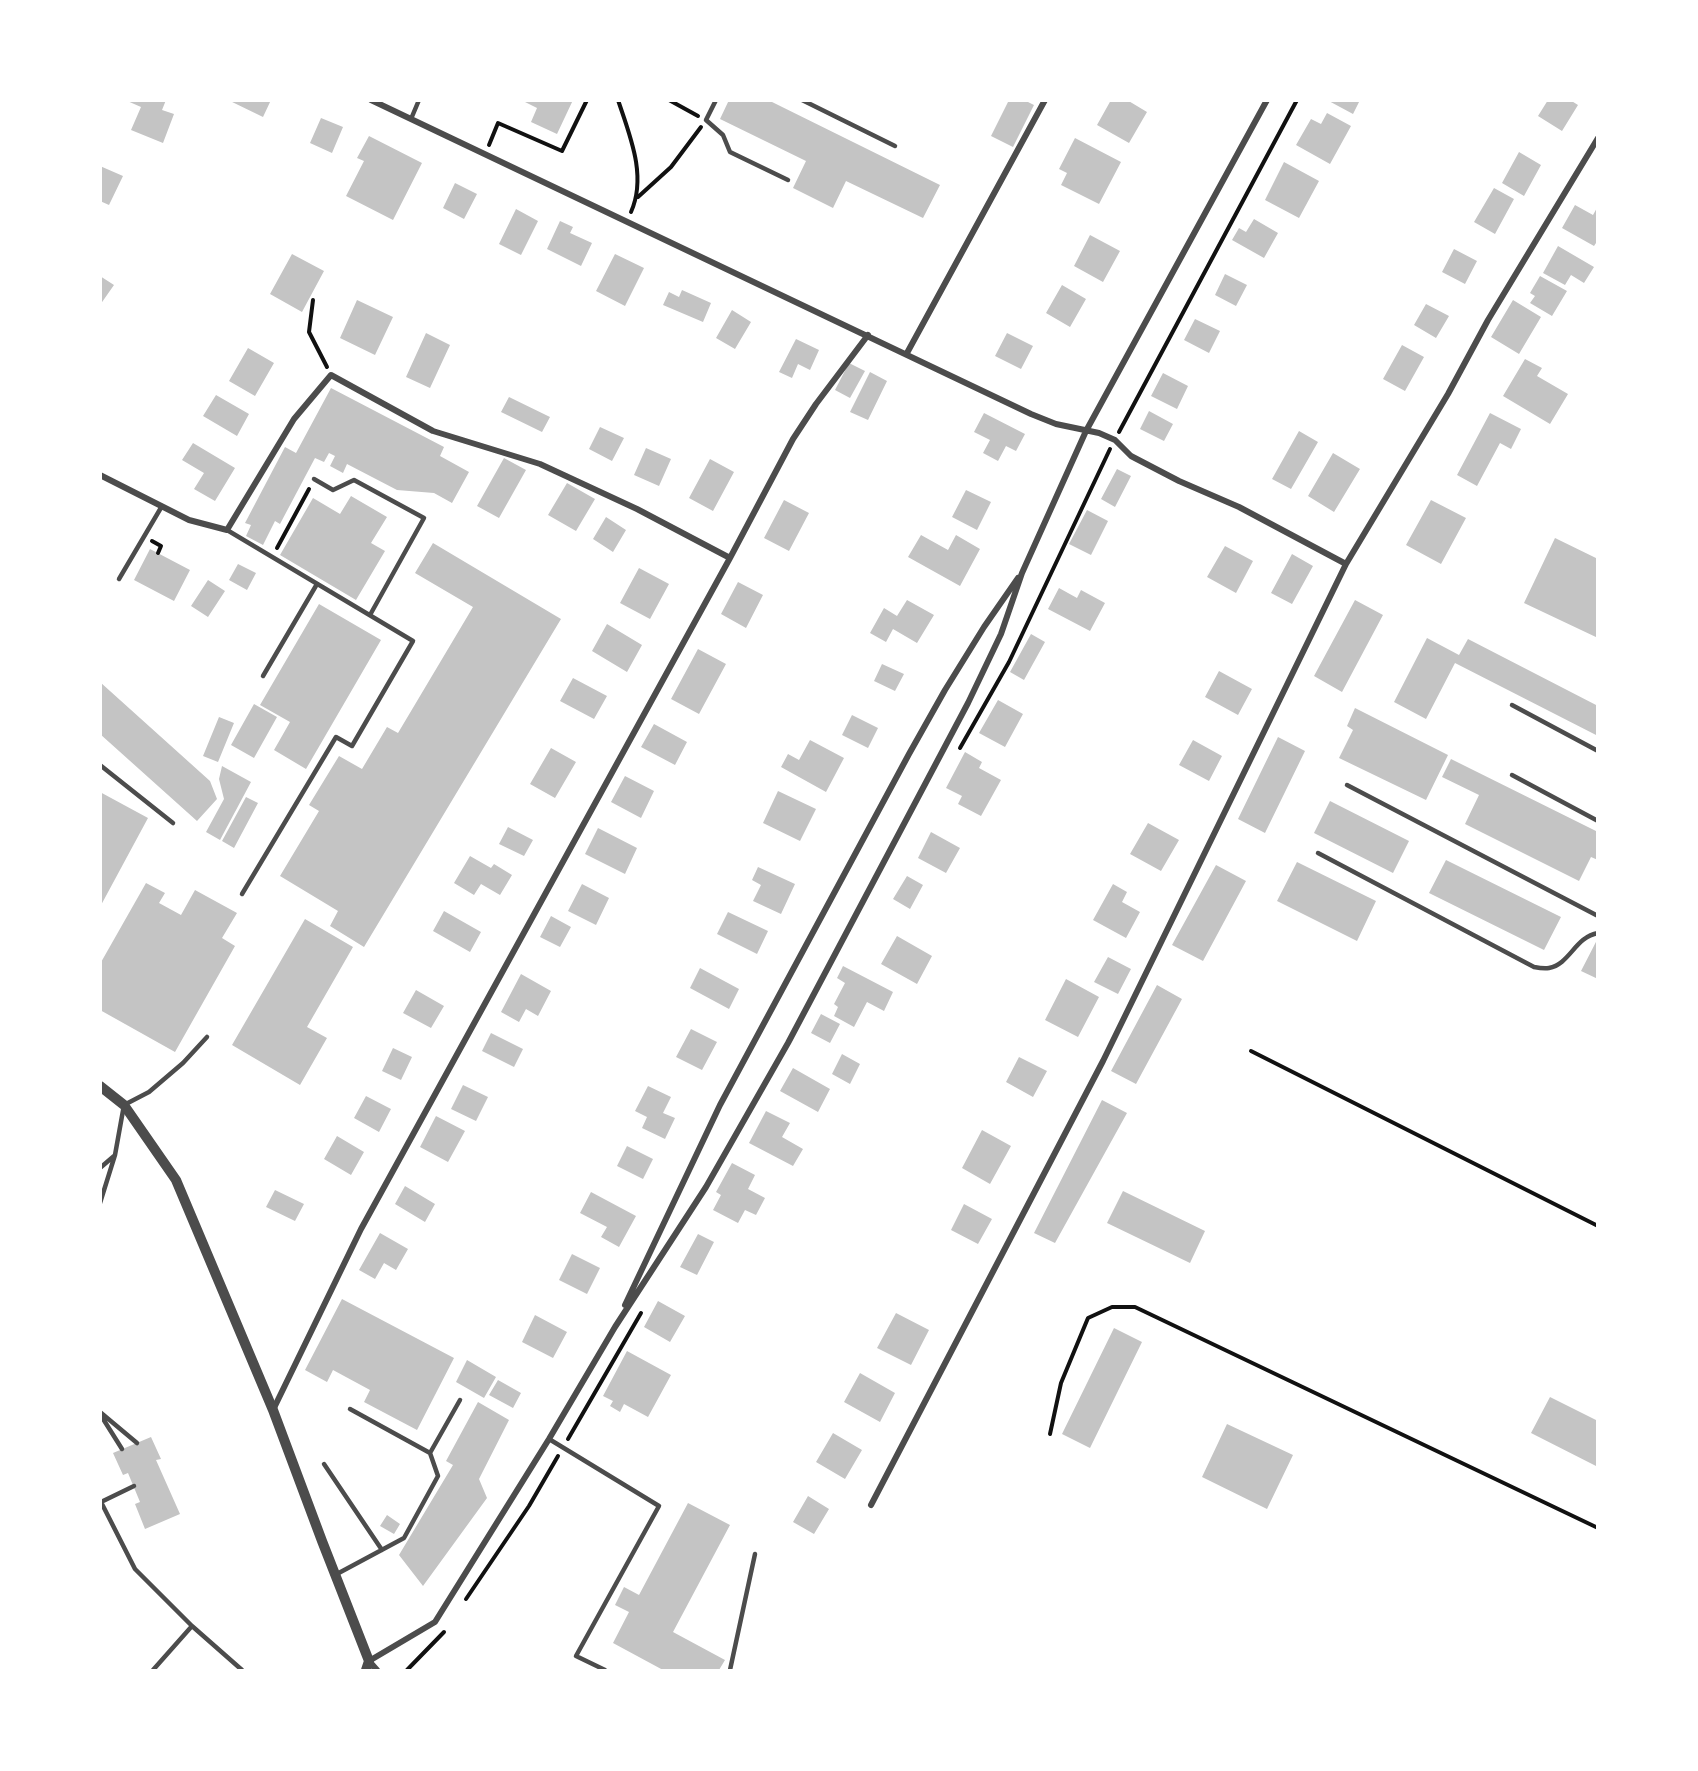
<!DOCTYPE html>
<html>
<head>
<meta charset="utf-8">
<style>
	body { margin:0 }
	#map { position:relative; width:1698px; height:1771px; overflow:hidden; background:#fff; font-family:"Noto Serif",serif }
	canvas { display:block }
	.frame { position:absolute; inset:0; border:102px solid #fff; pointer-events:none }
</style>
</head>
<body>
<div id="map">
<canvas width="1698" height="1771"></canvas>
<div class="frame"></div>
</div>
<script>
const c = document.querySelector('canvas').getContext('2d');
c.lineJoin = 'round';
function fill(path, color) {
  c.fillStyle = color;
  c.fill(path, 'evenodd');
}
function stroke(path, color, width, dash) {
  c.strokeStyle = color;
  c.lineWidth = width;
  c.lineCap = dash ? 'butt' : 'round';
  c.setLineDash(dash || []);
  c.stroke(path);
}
const building = new Path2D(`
	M125,100H166L162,110L174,114L163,143L131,130L141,107Z
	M228,100H271L263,117Z
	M521,100H573L557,134L531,122L537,108Z
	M729,100H768L940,185L923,218L846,181L833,208L793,188L806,161L720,119Z
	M1009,100H1024L1034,105L1013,147L991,136Z
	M1111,100H1127L1147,112L1129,143L1097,125Z
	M1327,100H1360L1353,114Z
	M1548,100H1570L1578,105L1562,131L1538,116Z
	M1327,113L1351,126L1330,164L1296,145L1311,119L1321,124Z
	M321,118L343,127L332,153L310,143Z
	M369,136L422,163L393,220L346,196L364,161L357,158Z
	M1075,138L1121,162L1099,204L1061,185L1067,173L1059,169Z
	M1519,152L1541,165L1524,196L1502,183Z
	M1284,162L1319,181L1299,218L1265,200Z
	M100,166L123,176L109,205L100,201Z
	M455,183L477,194L464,219L443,208Z
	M1494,188L1514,199L1495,234L1474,222Z
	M1575,205L1593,215L1598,206V240L1594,246L1562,228Z
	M516,209L538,221L521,255L499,244Z
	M1254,219L1278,233L1264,258L1232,240L1239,228L1246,232Z
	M560,221L573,227L570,233L592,243L581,266L547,249Z
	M1090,235L1120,251L1103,282L1074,266Z
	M1558,246L1594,267L1584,283L1571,275L1565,285L1543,273Z
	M1454,249L1477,261L1465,284L1442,272Z
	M292,254L324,271L302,312L270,294Z
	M615,254L644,268L625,306L596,291Z
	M1225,274L1247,285L1236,306L1215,295Z
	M100,276L114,285L100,305Z
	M1540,276L1567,291L1552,316L1530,303L1535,296L1530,293Z
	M1062,285L1086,299L1070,327L1046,313Z
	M682,290L711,303L703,322L663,305L669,292L679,297Z
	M357,300L393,317L375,355L340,338Z
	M1513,300L1541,317L1519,354L1491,337Z
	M1426,304L1449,316L1436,338L1414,325Z
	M732,310L751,322L735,349L716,338Z
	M1195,319L1220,331L1209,353L1184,340Z
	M426,333L450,345L430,388L406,377Z
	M1007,333L1033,346L1021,369L995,356Z
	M796,339L819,350L810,370L798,364L792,378L779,372Z
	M1402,345L1424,357L1405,391L1383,379Z
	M248,348L274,363L255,396L229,381Z
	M1525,359L1542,368L1537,376L1568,394L1550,424L1503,396Z
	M849,363L865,371L850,398L835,390Z
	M870,372L887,381L868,420L850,412Z
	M1163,373L1188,386L1177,409L1151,396Z
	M331,388L444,447L440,456L469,472L452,503L434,493L397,490L347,464L343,473L330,466L335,456L329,453L324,462L315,458L280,524L275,521L263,545L246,536L251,525L245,523L285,447L296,453Z
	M216,395L249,414L237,436L203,416Z
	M509,397L550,417L542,432L501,412Z
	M1149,411L1173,424L1164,441L1140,429Z
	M984,413L1025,434L1016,451L1006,446L998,461L983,453L990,440L974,432Z
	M1490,413L1521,429L1511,449L1500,443L1477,486L1457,475Z
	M600,427L624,438L612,461L589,449Z
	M1299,431L1318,442L1291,489L1272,479Z
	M193,443L235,468L215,501L194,489L204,473L182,460Z
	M646,448L671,459L659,486L634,475Z
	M1333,453L1360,469L1334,512L1308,496Z
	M504,458L526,470L499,518L477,506Z
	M710,459L734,472L713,511L689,498Z
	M1117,469L1131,476L1115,507L1101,499Z
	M567,483L595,499L576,531L548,515Z
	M966,490L991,502L977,530L952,517Z
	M351,496L387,517L371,543L385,551L356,600L280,555L313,498L340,514Z
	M784,500L809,513L789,551L764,538Z
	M1431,500L1466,518L1441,564L1406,545Z
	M1087,510L1108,521L1091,555L1069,544Z
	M606,517L626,530L613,552L593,539Z
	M921,535L948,550L956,535L980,549L960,586L908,557Z
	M1555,538L1598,559V638L1524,603Z
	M433,543L561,619L364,947L330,926L338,911L280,876L319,811L309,805L339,756L362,769L387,727L398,733L473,607L415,573Z
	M1225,546L1253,561L1236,593L1207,577Z
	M150,549L190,570L174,601L134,580Z
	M1292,554L1313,566L1292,604L1271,593Z
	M238,564L256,573L247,590L229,580Z
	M639,568L669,584L650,619L620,603Z
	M208,580L225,591L208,617L191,606Z
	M738,582L763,595L746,628L721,614Z
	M1059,588L1077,598L1081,590L1105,603L1090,631L1048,609Z
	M907,600L934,615L917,643L893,629L886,642L870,633L884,608L897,616Z
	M1355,600L1383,615L1342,692L1314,676Z
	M319,604L381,640L306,769L274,750L290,722L260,705Z
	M607,624L642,645L627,672L592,651Z
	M1031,634L1045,642L1024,680L1010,672Z
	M1427,638L1459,655L1468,639L1598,706V736L1455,663L1426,719L1394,702Z
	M698,649L726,664L699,714L671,699Z
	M882,664L904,674L895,691L874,681Z
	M1219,671L1252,689L1238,715L1205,697Z
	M573,678L607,696L594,719L560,701Z
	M100,682L210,781L217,799L197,821L100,734Z
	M998,700L1023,714L1005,747L979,733Z
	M254,704L277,717L254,758L231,745Z
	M1355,708L1448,755L1426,800L1339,758L1353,730L1347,726Z
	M852,715L878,728L868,748L842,735Z
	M219,717L234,723L218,762L203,756Z
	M654,724L687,742L675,765L641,747Z
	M1278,737L1305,751L1265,833L1238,819Z
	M810,740L844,758L826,792L781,767L788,754L799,760Z
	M1193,740L1222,756L1209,781L1179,765Z
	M551,748L576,762L555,798L530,784Z
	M965,752L982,762L979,768L1001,780L981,816L958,804L962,796L946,788Z
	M1451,759L1598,832V860L1591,857L1579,881L1465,824L1479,795L1442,777Z
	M222,766L251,782L220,840L206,832L224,799L219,779Z
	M625,776L654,791L641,818L611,802Z
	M778,791L816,809L800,841L763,823Z
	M100,792L148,818L100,907Z
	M246,797L258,803L234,848L222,841Z
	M1330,801L1409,841L1393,873L1314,833Z
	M1148,823L1179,840L1161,871L1130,854Z
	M508,827L533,840L524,856L499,844Z
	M598,828L637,848L625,874L585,854Z
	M931,832L960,848L946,873L918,858Z
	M470,856L491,868L494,864L512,875L500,895L481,884L474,895L454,883Z
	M1446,860L1561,917L1544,950L1429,893Z
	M1297,862L1376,901L1357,941L1277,901Z
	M1216,865L1246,881L1203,961L1172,945Z
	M758,867L795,884L781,914L753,901L761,885L752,880Z
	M907,876L923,885L910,909L893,899Z
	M146,883L165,893L159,903L181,915L195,890L237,913L222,938L235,946L175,1052L100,1010V964Z
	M582,884L609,898L596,925L568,911Z
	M1113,884L1127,892L1122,902L1140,912L1126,938L1093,920Z
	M444,911L481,932L470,952L433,931Z
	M728,912L768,931L757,954L717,934Z
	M551,916L571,927L560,947L540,937Z
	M305,919L353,947L307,1027L327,1038L300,1085L232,1045Z
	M897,936L932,956L917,984L881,964Z
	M1598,938V979L1581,971Z
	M1108,957L1131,969L1118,994L1094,982Z
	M843,966L893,992L884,1011L867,1002L854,1027L834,1016L838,1007L834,1004L845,983L837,978Z
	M700,968L739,989L729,1009L690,988Z
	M521,974L551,991L538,1016L526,1009L519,1022L501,1012Z
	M1066,979L1099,997L1078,1037L1045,1020Z
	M1157,985L1182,999L1136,1084L1111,1071Z
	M416,990L444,1006L431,1028L403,1013Z
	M821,1014L840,1024L830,1043L811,1033Z
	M691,1029L717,1042L702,1070L676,1057Z
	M491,1033L523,1049L514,1067L482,1051Z
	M393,1048L412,1057L401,1080L382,1071Z
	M842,1054L860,1064L850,1084L832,1074Z
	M1019,1057L1047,1071L1033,1097L1006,1082Z
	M793,1068L830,1089L818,1112L780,1091Z
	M463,1085L488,1097L476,1121L451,1109Z
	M648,1086L671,1097L663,1113L675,1118L665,1139L642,1128L647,1117L635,1111Z
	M366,1096L391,1109L379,1132L354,1118Z
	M1102,1100L1127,1113L1055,1243L1034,1233Z
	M766,1111L790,1123L782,1137L803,1149L793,1166L749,1143Z
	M436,1116L465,1131L448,1162L420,1147Z
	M982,1130L1011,1146L990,1184L962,1168Z
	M337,1136L364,1152L351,1175L324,1159Z
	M627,1146L653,1159L643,1179L617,1166Z
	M732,1163L755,1175L748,1189L765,1198L756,1215L745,1210L738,1223L713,1210L721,1195L716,1192Z
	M405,1186L435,1204L425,1222L395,1204Z
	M275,1190L304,1204L295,1221L266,1207Z
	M1123,1191L1205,1231L1190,1263L1107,1223Z
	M591,1192L636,1216L619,1247L601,1237L607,1227L580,1213Z
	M964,1204L992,1219L978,1244L951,1230Z
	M380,1233L408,1249L396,1270L384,1263L375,1279L359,1270Z
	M698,1234L714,1242L697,1275L680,1267Z
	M572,1254L600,1268L587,1294L559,1280Z
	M342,1299L454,1358L417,1430L364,1402L370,1390L333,1370L327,1382L305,1370Z
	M658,1301L685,1316L670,1342L644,1327Z
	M896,1313L929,1330L911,1365L877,1348Z
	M535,1315L567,1332L553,1358L522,1342Z
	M1114,1328L1142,1342L1090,1448L1062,1434Z
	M627,1351L671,1375L648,1417L624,1404L620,1412L610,1406L613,1401L603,1396Z
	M467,1360L496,1377L484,1398L456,1382Z
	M860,1373L895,1393L880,1422L844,1402Z
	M498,1380L521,1393L513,1408L489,1395Z
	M1550,1397L1598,1421V1467L1531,1433Z
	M478,1402L509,1420L479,1479L487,1498L423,1586L399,1555L453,1465L446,1461Z
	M1227,1424L1293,1455L1267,1509L1202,1477Z
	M833,1433L862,1450L845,1479L816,1462Z
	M151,1437L161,1459L156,1460L180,1514L145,1529L135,1504L140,1502L128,1473L123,1475L113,1453Z
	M808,1496L829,1509L814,1534L793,1522Z
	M688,1503L730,1525L673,1632L725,1660L719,1670H663L613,1643L629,1612L615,1605L624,1587L639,1595Z
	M387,1515L400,1524L394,1534L380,1526Z`);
const path = new Path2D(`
	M618,100C630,136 647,176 631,212
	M669,100L698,116
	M489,145L498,123L562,151L587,100
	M638,197L671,167L701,127
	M313,300L309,332L327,367
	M1119,432L1297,100
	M152,541L161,546L158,553
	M277,548L309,489
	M960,748L1009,662L1110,449
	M1251,1051L1598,1226
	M1050,1434L1061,1383L1088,1318L1112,1307H1135L1598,1528
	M568,1439L641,1313
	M466,1599L529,1506L558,1456
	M407,1670L444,1632`);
const service = new Path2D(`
	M716,100L706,120L723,135L730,152L788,180
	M802,100L895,146
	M411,119L419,100
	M314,479L333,490L354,480L424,518L370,615
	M227,530L413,641L352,746L336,737L242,894
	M119,579L162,506
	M263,676L317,584
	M1512,705L1598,751
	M100,765L173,823
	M1512,775L1598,821
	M1347,785L1598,916
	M1318,853L1534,967C1539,968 1544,969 1549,968C1570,964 1575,937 1598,933
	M100,1168L114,1156
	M100,1203L115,1155L124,1105L149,1092L183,1063L207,1037
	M100,1412L137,1443
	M100,1414L122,1449
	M549,1439L659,1506L576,1656L605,1670
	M430,1453L460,1400
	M324,1464L382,1550
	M134,1486L101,1502L135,1569L192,1626
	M335,1575L404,1538L438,1476L430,1453L350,1409
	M153,1670L192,1626L242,1670
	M730,1670L755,1554`);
const minor = new Path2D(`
	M371,100L1031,414L1056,424L1099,433L1115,440L1131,456L1179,481L1239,507L1346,564
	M907,353L1045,100
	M100,475L189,520L227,530L294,419L331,375L433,431L540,464L637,509L730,558
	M625,1305L720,1105L909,754L945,690L984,627L1018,578
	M273,1410L361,1229L730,558L793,439L816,404L868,335
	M871,1505L1103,1061L1346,564L1448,394L1488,320L1598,138
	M377,1670L369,1661L435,1622L549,1439L615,1327L706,1187L788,1043L968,703L1001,634L1022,573L1086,431L1267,100`);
const tertiary = new Path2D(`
	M100,1086L124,1105L176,1180L273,1410L322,1541L369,1661L366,1670`);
fill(building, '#c4c4c4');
stroke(path, '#111', 4);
stroke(service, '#4c4c4c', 4.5);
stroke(minor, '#4c4c4c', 6);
stroke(tertiary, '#4c4c4c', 10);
</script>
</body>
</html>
